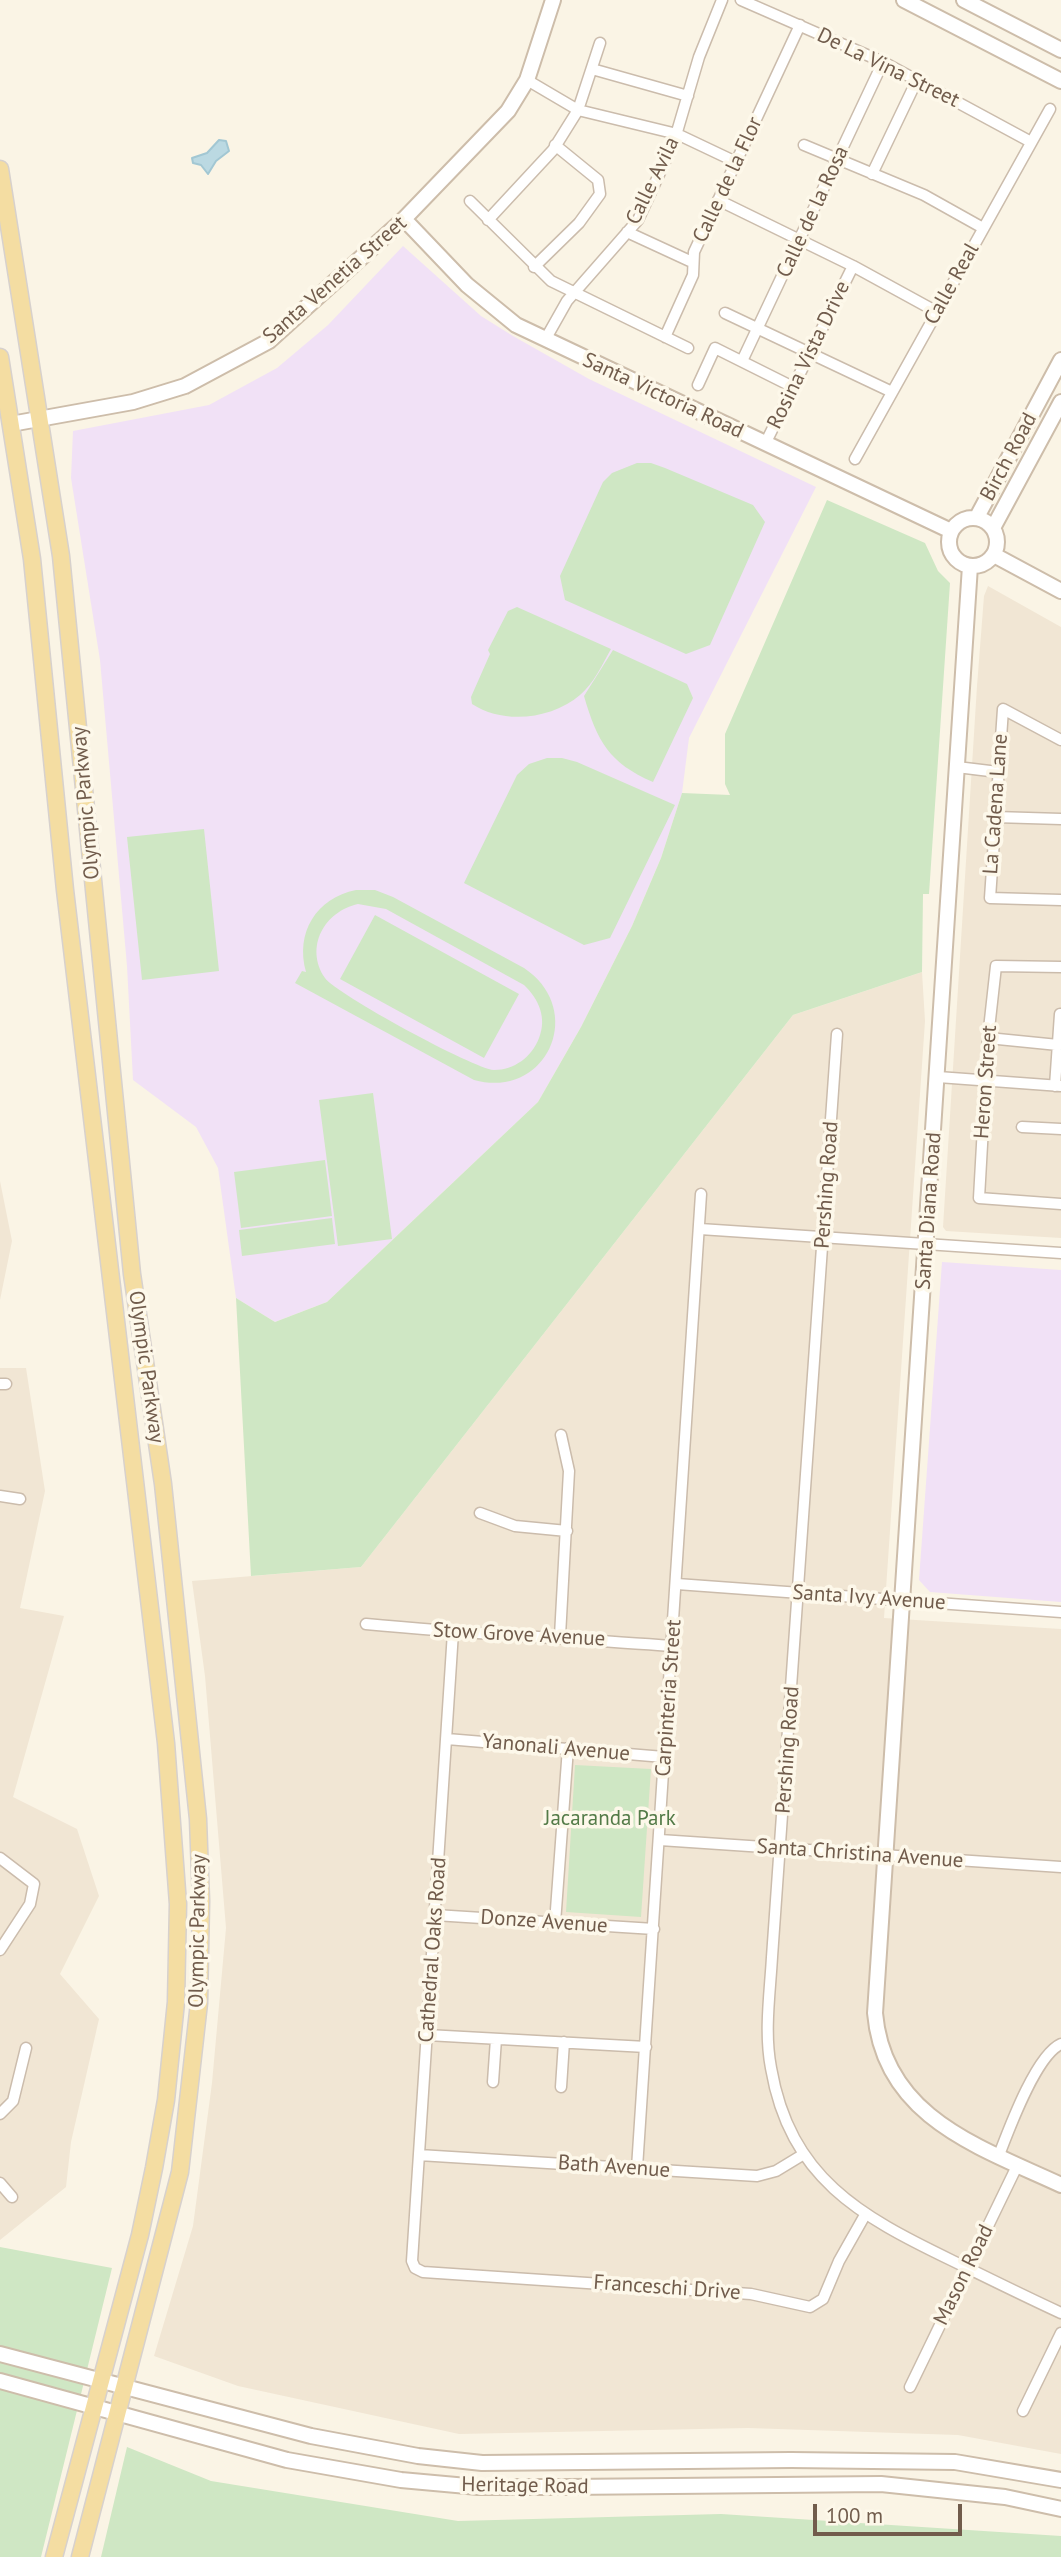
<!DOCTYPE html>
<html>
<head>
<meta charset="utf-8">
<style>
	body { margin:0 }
	#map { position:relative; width:1061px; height:2557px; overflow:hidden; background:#faf4e5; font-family:"PT Sans",sans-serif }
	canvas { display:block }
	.scale { position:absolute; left:813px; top:2504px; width:149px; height:32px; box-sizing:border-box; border:4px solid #715c4c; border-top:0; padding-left:9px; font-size:21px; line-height:24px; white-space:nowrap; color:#715c4c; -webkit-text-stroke:5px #fdf8ea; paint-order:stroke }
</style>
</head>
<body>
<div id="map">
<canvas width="1061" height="2557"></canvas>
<div class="scale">100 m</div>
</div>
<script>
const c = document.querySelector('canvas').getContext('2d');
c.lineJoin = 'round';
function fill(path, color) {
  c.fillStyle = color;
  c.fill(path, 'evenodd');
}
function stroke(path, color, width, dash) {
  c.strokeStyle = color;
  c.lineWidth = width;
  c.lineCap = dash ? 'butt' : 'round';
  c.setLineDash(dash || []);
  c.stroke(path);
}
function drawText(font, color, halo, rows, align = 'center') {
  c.font = font + ' "PT Sans",sans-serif';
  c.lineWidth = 7;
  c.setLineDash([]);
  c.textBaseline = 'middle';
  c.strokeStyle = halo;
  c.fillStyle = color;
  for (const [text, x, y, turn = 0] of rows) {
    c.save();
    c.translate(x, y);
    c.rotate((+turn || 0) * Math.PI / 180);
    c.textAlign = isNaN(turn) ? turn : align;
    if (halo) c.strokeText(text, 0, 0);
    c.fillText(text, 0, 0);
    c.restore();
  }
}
const residential = new Path2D(`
	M988,586L1061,627V1238L946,1231L943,1227L977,686L984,596Z
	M922,972L925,1021L884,1618L1061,1629V2454L958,2435L748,2428L459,2434L238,2386L154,2356L193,2226L212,2083L226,1928L205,1676L192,1581L361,1567L793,1015Z
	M0,1181L12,1241L0,1300Z
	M0,1368H26L45,1491L20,1608L64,1616L13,1797L77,1829L99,1896L60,1974L99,2019L71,2142L66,2187L0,2240Z`);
const education = new Path2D(`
	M403,246L481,316L513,336L589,379L816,487L689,738L682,793L661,858L632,926L581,1027L538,1102L327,1302L275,1322L236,1298L218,1168L196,1127L133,1080L127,966L100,660L71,478L73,431L209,405L277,368L328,325Z
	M942,1262L1061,1270V1602L930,1592L919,1580Z`);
const green = new Path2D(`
	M637,463H651L665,468L753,505L765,522L710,645L686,654L565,600L560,576L603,482L612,473Z
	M827,500L925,543L938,571L950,583L929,894H923L922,972L793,1015L361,1567L251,1576L236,1298L275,1322L327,1302L538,1102L581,1027L632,926L661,858L682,793L730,795L725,784V734Z
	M517,607L611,649C602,665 594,683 580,695C552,719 504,725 472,704L471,697L490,654L488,650L508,611Z
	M613,650L687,684L693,698L653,782C609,763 597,741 584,696Z
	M547,758H562L577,762L675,805L610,938L584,945L464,883L517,775L529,764Z
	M204,829L219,971L142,980L127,837Z
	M356,890H375L393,897L524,968C587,1010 547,1100 474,1080L295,983L302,971L306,972C295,933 316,898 356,890ZM358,904L386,909L524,985C539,999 547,1018 539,1038C532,1057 514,1070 494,1070C474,1069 336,994 325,978C304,947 325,911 358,904Z
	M375,915L519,994L484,1058L340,979Z
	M373,1093L392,1239L338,1246L319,1100Z
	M325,1160L332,1216L241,1228L234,1172Z
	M332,1218L335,1244L242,1256L239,1230Z
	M575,1765L651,1769L641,1917L566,1912Z
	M0,2247L112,2268L41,2557H0Z
	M127,2447L211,2481L458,2521L721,2514L1061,2536V2557H101Z`);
const water = new Path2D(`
	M219,140L226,141L229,151L216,161L208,174L201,165L193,163L192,158L207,153Z`);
const street = new Path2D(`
	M741,0L883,62L1031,142
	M592,69L688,96
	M527,80L578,110L677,134L736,162
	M804,145L924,195L983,228
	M872,174L917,80
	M718,200L853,266L937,312
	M470,201L551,281L688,348
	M488,220L553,150L578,110L600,43
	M627,232L692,262
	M534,267L579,223L600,194L598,180L555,145
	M725,313L892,392
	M665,337L693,275L694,252L800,25
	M545,340L567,301L638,220L674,142L699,57L722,0
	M742,361L883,62
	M698,385L715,348L793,387
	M765,444L853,266
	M855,459L1050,109
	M1061,740L1003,709L990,898L1061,900
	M957,767L998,772
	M995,817L1061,819
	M1061,967L996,966L988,1038L979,1198L1061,1204
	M837,1034L772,1957C770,1993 764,2032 771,2068C790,2178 860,2216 951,2260C988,2278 1024,2296 1061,2313
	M988,1038L1058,1045
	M938,1077L1061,1086
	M1055,1086L1060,1014
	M1022,1127L1061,1129
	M700,1229L1061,1253
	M0,1384H6
	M0,1496L20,1499
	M480,1513L515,1526L567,1531
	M677,1584L1061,1612
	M366,1624C468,1634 570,1638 672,1646
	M453,1632L412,2261L415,2268L423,2272L751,2294L810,2307L823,2299L839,2261L865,2215
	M560,1636L569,1471L561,1435
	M447,1739L664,1757
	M660,1840L1061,1867
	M0,1858L34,1884L30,1904L0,1950
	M435,1915L654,1929
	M555,1923L568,1748
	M427,2035L646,2047
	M493,2082L496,2039
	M561,2087L564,2042
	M0,2114L13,2101L26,2048
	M419,2155L757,2176L776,2171L804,2154
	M999,2155C1009,2129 1036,2055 1061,2044
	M637,2168L701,1194
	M0,2183L12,2197
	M910,2387L1018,2164
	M1023,2411L1061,2333`);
const secondary = new Path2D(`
	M904,0L1061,81
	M964,0L1061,50
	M404,219L467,285L516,325L951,531
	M11,424L133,402L185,386L269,341L404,219L508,111L527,80L553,0
	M977,517L1061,360
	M949 542a24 24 0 1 1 48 0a24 24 0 1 1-48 0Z
	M993,528L1061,402
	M994,555L1061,591
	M970,566L875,2013C884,2117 979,2147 1061,2185
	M0,2354L311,2436L418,2456L482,2463L791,2460L955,2462L1061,2480
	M0,2381L287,2460L401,2480L478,2487H568L881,2484L1005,2497L1061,2509`);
const primary = new Path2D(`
	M0,169L61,556L132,1274L163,1484L198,1819L201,1901L199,2003L180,2172L80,2557
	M0,357L32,559L65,890L166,1743L178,1904L176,2002L166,2100L154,2168L140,2235L54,2557`);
const streetNames = [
	["De La Vina Street",888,68,26],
	["Calle de la Flor",728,180,-65],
	["Calle Avila",653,181,-64],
	["Calle de la Rosa",813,212,-65],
	["Santa Venetia Street",335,280,-41],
	["Calle Real",952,284,-61],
	["Rosina Vista Drive",809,355,-64],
	["Santa Victoria Road",663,396,25],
	["Birch Road",1009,457,-62],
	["Olympic Parkway",86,803,-95],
	["La Cadena Lane",996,804,-86],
	["Heron Street",986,1082,-86],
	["Pershing Road",827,1185,-86],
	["Santa Diana Road",929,1211,-86],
	["Olympic Parkway",146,1367,82],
	["Santa Ivy Avenue",869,1598,4],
	["Stow Grove Avenue",519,1635,3],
	["Carpinteria Street",669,1698,-86],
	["Yanonali Avenue",556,1748,5],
	["Pershing Road",788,1750,-86],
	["Santa Christina Avenue",860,1854,4],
	["Donze Avenue",544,1922,4],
	["Olympic Parkway",198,1931,-89],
	["Cathedral Oaks Road",433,1950,-86],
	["Bath Avenue",614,2167,4],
	["Mason Road",964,2275,-64],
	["Franceschi Drive",667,2288,4],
	["Heritage Road",525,2486,1]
];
const parkNames = [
	["Jacaranda Park",610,1819]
];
fill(residential, '#f1e6d4');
fill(education, '#f1e1f6');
fill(green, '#cfe7c4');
fill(water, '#bbd9e2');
stroke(water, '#a2c7d3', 2);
stroke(street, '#cbbcac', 13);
stroke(secondary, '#cdbdaa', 18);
stroke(primary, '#d7d1cd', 19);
stroke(street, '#fff', 10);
stroke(secondary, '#fff', 14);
stroke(primary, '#f4dda2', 16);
drawText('21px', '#715c4c', '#fdf8ea', streetNames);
drawText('21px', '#537b48', '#fdf8ea', parkNames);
</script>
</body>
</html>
